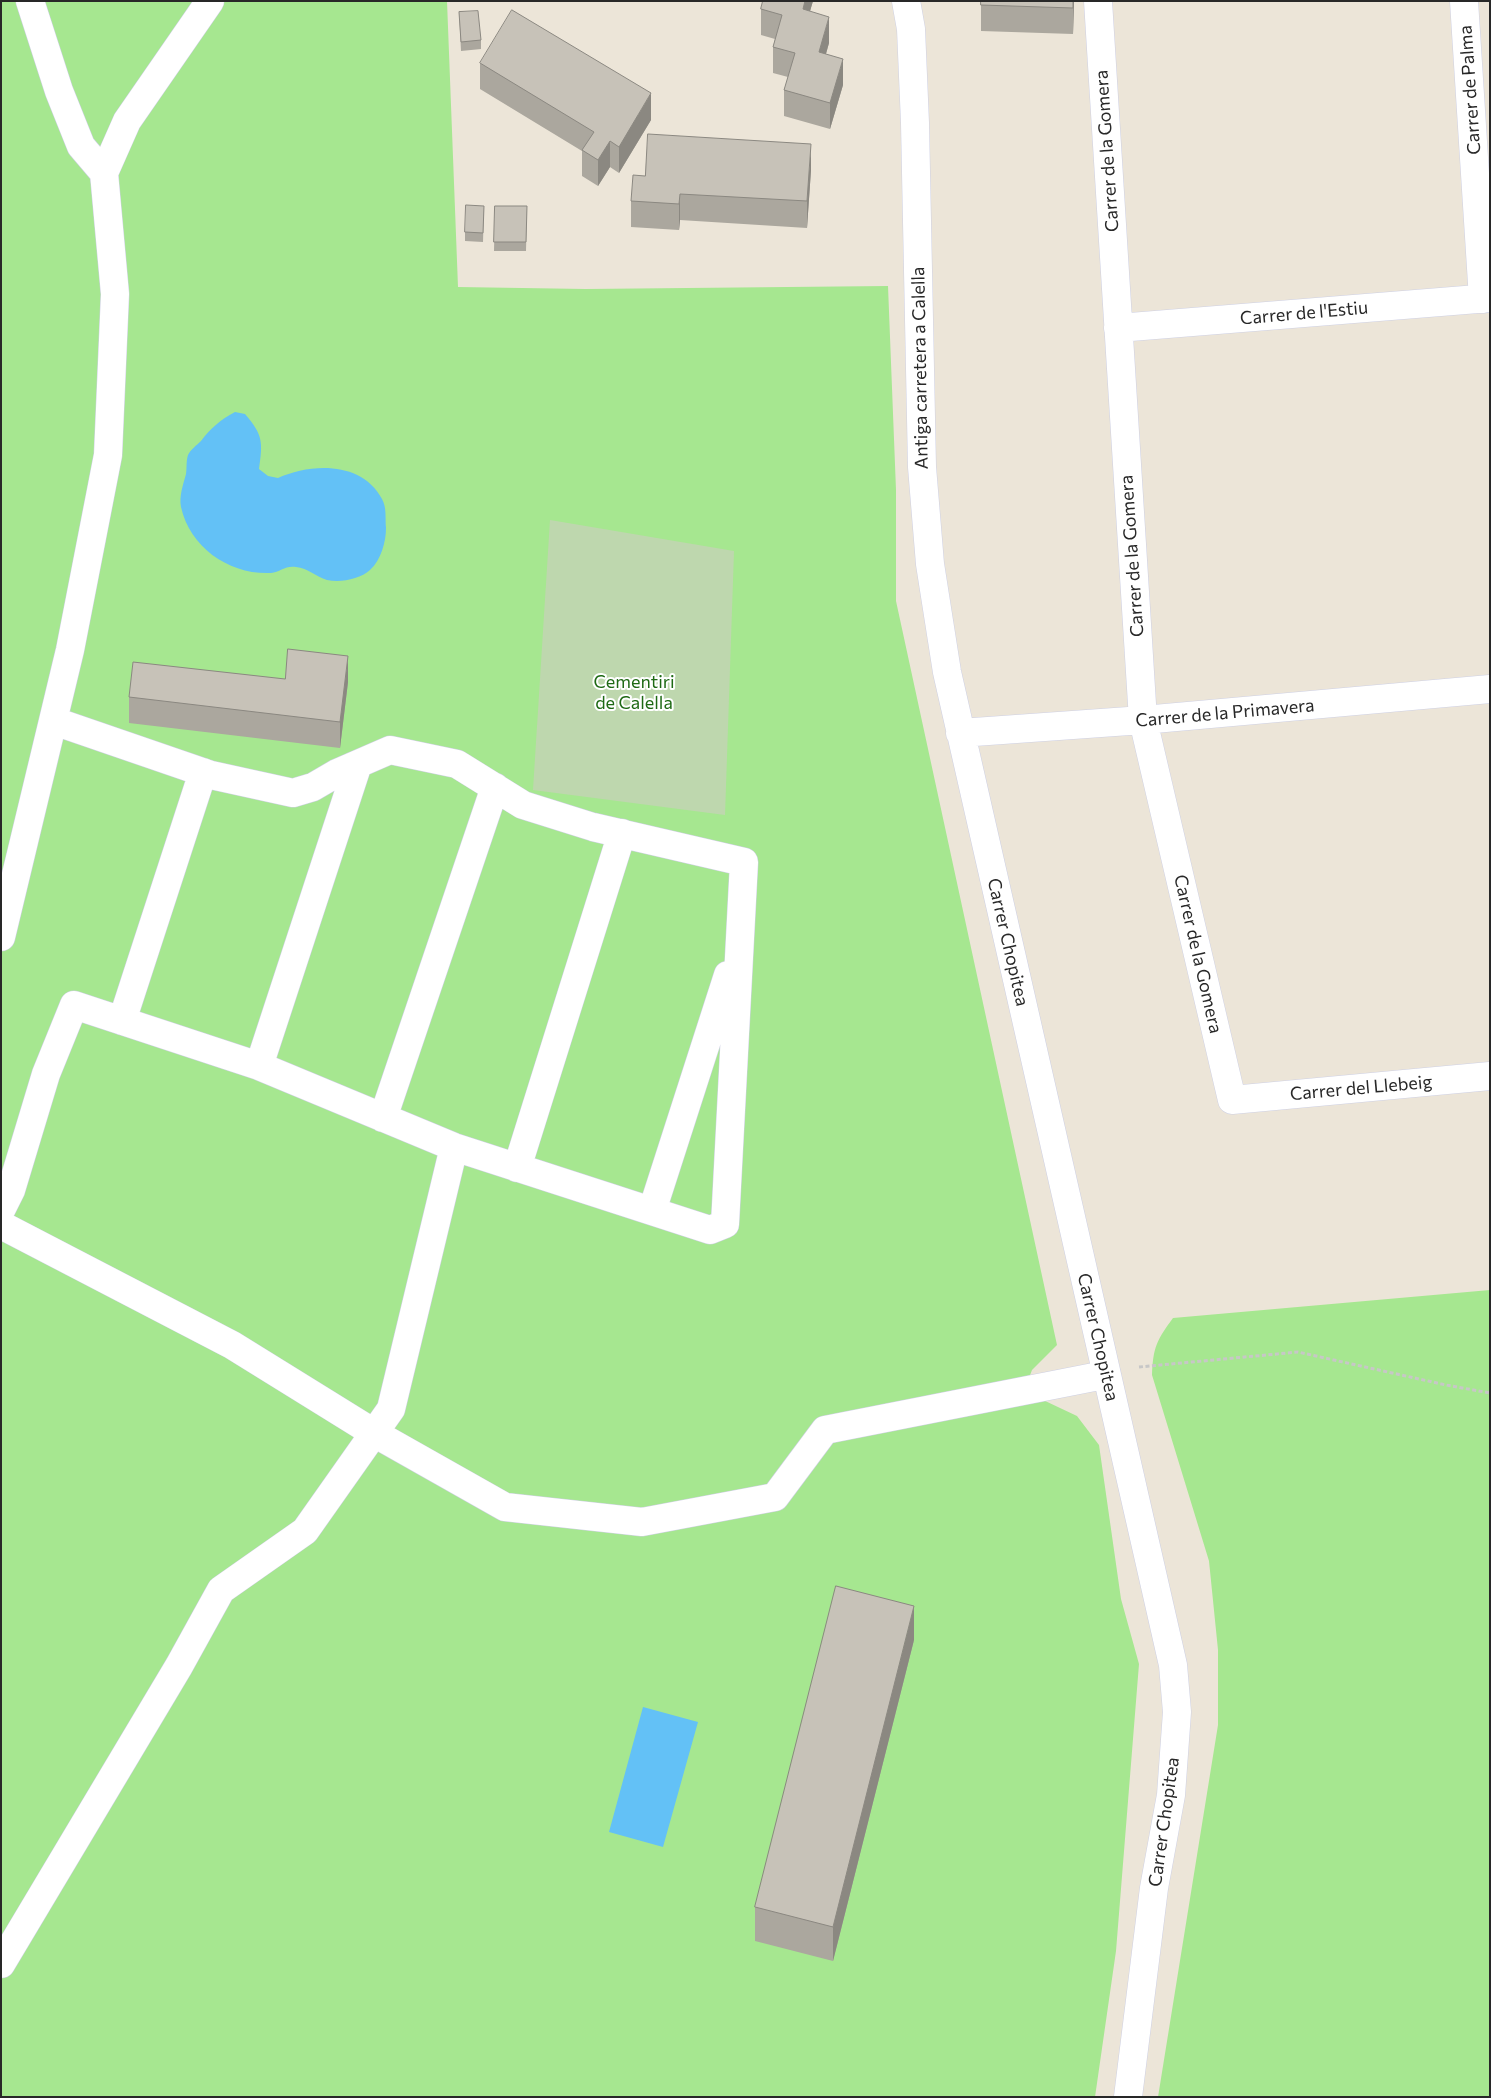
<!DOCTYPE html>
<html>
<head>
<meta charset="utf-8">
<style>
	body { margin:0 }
	#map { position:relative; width:1491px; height:2098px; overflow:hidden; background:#ece5d8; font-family:Commissioner,sans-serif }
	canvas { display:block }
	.frame { position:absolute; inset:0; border:2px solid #282828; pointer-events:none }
</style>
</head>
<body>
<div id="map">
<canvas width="1491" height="2098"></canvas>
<div class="frame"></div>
</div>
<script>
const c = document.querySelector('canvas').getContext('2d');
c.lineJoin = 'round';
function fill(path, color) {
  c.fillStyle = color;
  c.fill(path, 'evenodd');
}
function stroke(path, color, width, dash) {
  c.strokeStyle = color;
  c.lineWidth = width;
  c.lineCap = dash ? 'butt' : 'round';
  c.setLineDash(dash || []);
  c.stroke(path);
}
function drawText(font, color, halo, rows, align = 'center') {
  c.font = font + ' Commissioner,sans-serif';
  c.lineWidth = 4;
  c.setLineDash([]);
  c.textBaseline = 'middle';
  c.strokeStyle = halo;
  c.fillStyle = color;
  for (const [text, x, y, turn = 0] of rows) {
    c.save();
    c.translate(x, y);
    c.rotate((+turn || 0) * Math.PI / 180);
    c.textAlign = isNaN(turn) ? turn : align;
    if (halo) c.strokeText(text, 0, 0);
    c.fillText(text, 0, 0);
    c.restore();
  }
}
const green = new Path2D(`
	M1,1H447L458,287L586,289L888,286L896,490V601L1057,1345L1032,1370L1024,1391L1077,1416L1099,1445L1121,1599L1139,1664L1116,1951L1095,2097H1Z
	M1490,1290V2097H1158L1218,1725V1650L1209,1561L1152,1375C1153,1347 1157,1340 1173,1318Z`);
const cemetery = new Path2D(`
	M550,520L734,551L725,815L533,790Z`);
const water = new Path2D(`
	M235,412L245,414C263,435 263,442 259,469L268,476L278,478C311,463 362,461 382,499C387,508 385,518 386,528C386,542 381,560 370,570C360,579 341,583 327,580C316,577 308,568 296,567C286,565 280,572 271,573C230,575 190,548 181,507C179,496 183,485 186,474C187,468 186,461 188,455C190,450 197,445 201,441C211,428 220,420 235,412Z
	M643,1707L698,1722L663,1847L609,1832Z`);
const path = new Path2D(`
	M1139,1367L1298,1352L1446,1385L1490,1393`);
const minor = new Path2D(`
	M30,1L59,91L81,146L104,173
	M906,1L911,29L915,123L922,467L930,564L947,672L1173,1665L1177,1712L1171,1795L1154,1888L1128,2097
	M1098,1L1143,720L1232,1100L1490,1076
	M1464,1L1483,299
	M1118,328L1490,298
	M960,733L1143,720L1490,689
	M1,937L70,650L108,455L115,294L104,173L127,121L210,1
	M122,1021L203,772
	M259,1066L358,764
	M383,1118L495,787
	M517,1168L622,833
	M1,1210L11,1190L46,1074L74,1005L259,1066L454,1147L710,1230L725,1224L744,862L593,827L523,805L457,764L390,750L337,773L313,787L293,793L211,775L54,721
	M652,1211L728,975
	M1,1225L232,1345L374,1433L505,1507L642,1522L775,1497L825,1430L1094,1377L1106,1371
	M1,1964L179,1666L221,1590L305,1531L391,1409L454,1147`);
const wall = new Path2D(`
	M763,1H813L810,11L829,43L826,54L843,85L830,129L784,116V90L788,77L773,73V47L775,39L761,35V9Z
	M981,1H1074L1073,34L981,31Z
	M459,12L481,40V49L461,51Z
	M480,63L651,120L619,173L610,167L598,186L582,176V151L480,89Z
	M811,170L807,228L680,220L679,230L631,227V201L645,176Z
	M484,206L483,242L465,241V232Z
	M495,206H527L526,251H494Z
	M285,679L348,682L340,748L129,723V697Z
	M914,1640L833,1961L755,1941V1907Z`);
const shadedWall = new Path2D(`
	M805,1H813L803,35V9Z
	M1073,1H1074L1073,34Z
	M829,17V43L819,78V52Z
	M843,59V85L830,129V103Z
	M651,93V120L619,173V147Z
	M610,141V167L598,186V160Z
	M811,144V170L807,228V201Z
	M680,194V220L679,230V204Z
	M348,656V682L340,748V722Z
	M914,1606V1640L833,1961V1927Z`);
const building = new Path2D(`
	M763,1H805L803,9L829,17L819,52L843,59L830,103L784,90L795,53L773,47L782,15L761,9Z
	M981,1H1073V8L981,5Z
	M512,10L651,93L619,147L610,141L598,160L582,150L594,132L480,63Z
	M478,11L481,40L461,42L459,12Z
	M648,134L811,144L807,201L680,194L679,204L631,201L633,175L645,176Z
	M466,205L484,206L483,233L465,232Z
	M495,206H527L526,242H494Z
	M288,649L348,656L340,722L129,697L133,662L285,679Z
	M836,1586L914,1606L833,1927L755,1907Z`);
const streetNames = [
	["Carrer de Palma",1470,90,-94],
	["Carrer de la Gomera",1107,151,-94],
	["Carrer de l'Estiu",1304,313,-5],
	["Antiga carretera a Calella",920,368,-91],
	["Carrer de la Gomera",1132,556,-94],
	["Carrer de la Primavera",1225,713,-5],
	["Carrer Chopitea",1008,942,77],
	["Carrer de la Gomera",1198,954,77],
	["Carrer del Llebeig",1361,1088,-5],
	["Carrer Chopitea",1098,1337,77],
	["Carrer Chopitea",1164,1822,-82]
];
const parkNames = [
	["Cementiri",634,682],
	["de Calella",634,703]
];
fill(green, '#a6e790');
fill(cemetery, '#bed7ae');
fill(water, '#63c1f6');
stroke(minor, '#ced0e3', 29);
stroke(path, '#c7c7c7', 3, [4, 2.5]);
stroke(minor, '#fff', 28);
fill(wall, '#aba79e');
fill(shadedWall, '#8b8881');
fill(building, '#c7c2b8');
stroke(building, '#8b8881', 1);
drawText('18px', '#282828', '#fff', streetNames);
drawText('18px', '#1e6914', '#fff', parkNames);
</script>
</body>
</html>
